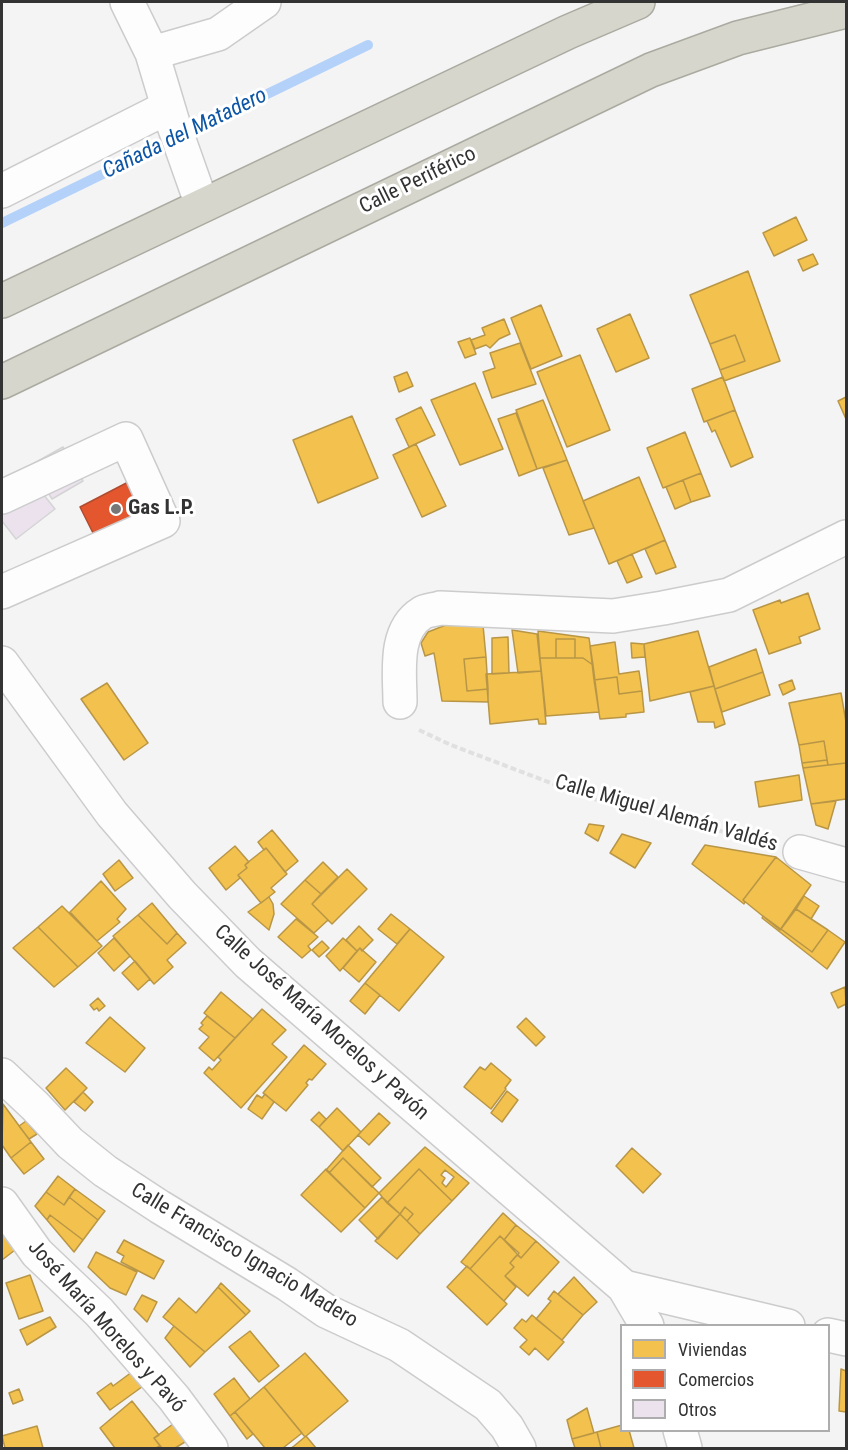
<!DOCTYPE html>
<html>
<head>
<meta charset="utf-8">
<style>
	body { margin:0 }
	#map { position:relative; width:848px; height:1450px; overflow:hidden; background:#f4f4f5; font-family:"Roboto Condensed",sans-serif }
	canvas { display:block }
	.frame { position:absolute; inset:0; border:3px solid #333334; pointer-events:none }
	.legend { position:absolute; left:620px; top:1324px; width:210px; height:108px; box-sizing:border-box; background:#fff; border:2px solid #adadae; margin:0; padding:8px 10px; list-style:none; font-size:18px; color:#333334 }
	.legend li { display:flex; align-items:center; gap:12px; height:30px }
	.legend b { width:30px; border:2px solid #adadae }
</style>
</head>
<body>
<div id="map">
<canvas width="848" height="1450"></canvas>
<div class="frame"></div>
<ul class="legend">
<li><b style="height:16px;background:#f2c14e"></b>Viviendas</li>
<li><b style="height:16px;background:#e4572e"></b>Comercios</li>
<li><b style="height:16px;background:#ebe2ed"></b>Otros</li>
</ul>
</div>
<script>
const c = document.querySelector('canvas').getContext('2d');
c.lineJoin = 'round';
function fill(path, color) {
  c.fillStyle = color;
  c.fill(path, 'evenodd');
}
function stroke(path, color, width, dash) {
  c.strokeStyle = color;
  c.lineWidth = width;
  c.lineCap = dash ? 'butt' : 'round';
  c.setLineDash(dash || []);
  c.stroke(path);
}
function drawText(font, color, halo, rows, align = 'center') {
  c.font = font + ' "Roboto Condensed",sans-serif';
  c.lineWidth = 6;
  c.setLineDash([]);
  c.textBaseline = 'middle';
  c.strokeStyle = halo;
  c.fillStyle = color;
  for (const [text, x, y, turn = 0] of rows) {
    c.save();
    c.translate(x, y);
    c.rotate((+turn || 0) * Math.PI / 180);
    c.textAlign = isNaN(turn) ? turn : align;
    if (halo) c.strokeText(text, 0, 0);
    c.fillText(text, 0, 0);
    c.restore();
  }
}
const homes = new Path2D(`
	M796,217L807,240L774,256L763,233Z
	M813,254L818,264L803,271L798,260Z
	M748,271L780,361L724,381L720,370L745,361L735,335L710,344L690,295Z
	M541,305L562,356L531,369L511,318Z
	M630,314L649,358L616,372L597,329Z
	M504,319L510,334L499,339L490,348L486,345L475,349L471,340L485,335L482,328Z
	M735,335L745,361L720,370L710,344Z
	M470,338L476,354L465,358L458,342Z
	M520,343L536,384L492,398L483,372L495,368L490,353Z
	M580,355L610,430L567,447L537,372Z
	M407,372L413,386L399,392L394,377Z
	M723,377L735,410L704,422L692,389Z
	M475,383L503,449L460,465L431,400Z
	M846,397V419L838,401Z
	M543,400L567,460L537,469L516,410Z
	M421,407L435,435L409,447L396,419Z
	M735,410L753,457L731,467L715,430L712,432L707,421Z
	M516,413L537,469L519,476L498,419Z
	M352,416L378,478L318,503L293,440Z
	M685,432L701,473L663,488L647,448Z
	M416,444L446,506L422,517L393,455Z
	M567,460L594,528L569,535L543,468Z
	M701,473L710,496L691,502L683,480Z
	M639,477L665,540L609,564L583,501Z
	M683,480L691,502L675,509L666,487Z
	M665,540L676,567L656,574L645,549Z
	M632,554L642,577L627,583L617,561Z
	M808,593L820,629L799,637L801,643L769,654L753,610L780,600L781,603Z
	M456,621L483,625L486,657L464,659L467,691L488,689V702L442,701L434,653L425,656L421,643L428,632Z
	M512,630L537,634L541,671L518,673Z
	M538,631L589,638L593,665L583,658H575V639H556V658H540Z
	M698,631L714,686L650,701L644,644Z
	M508,637L509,673L492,674V638Z
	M556,639H575V658H556Z
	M615,642L619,674L639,671L642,691L619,694L617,677L594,680L590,646Z
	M631,643L644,644L645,657L632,658Z
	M756,649L763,672L715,689L709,667Z
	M486,657L488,689L467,691L464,659Z
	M540,658H583L593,665L599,712L546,716Z
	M541,671L546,724H539L538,719L490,724L486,674Z
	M763,672L770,695L722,712L715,689Z
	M617,677L619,694L642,691L644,712L626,714V717L600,719L594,680Z
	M792,680L795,689L783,695L779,685Z
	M107,683L148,743L124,760L81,699Z
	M714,686L725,724L715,728L714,722H698L690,692Z
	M841,693L846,722V763L828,765L824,741L799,745L789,703Z
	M824,741L827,760L802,763L799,745Z
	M827,760L828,765L803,768L802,763Z
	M846,763V799L811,804L803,768Z
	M799,775L802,800L759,807L755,782Z
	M836,801L828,829L816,825L811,804Z
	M589,824L604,826L598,841L585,833Z
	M272,830L298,861L285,872L266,848L264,850L258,842Z
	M622,834L651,843L635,868L610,853Z
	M705,845L776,857L743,900L745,902L744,904L692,864Z
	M235,846L249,862L245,865L247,868L238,875L240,878L226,890L209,868Z
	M266,848L287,874L271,888L275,892L261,903L238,875L247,868L245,865L247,863Z
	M776,857L811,885L780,930L743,900Z
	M119,860L133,878L115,891L103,874Z
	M323,862L338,877L321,894L305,880Z
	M347,869L367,889L332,924L312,904Z
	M305,880L321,894L312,904L328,920L314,933L281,904Z
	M101,881L126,909L117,919L120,922L97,941L70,912Z
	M804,896L819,906L811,919L796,909Z
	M269,897L273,904L274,914L269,930L248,912Z
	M152,903L177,933L167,944L138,915Z
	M62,906L102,946L78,967L38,927Z
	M796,909L828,930L812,952L781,929Z
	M391,914L410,929L397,944L378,929Z
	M138,915L167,944L177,933L186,943L167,960L173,967L154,984L113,936Z
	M763,916L812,952L828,930L845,942L827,969L762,918Z
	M296,919L318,937L308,946L311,950L302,958L278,937Z
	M359,926L373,940L362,951L360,948L357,951L346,940Z
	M38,927L78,967L54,987L13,948Z
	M410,929L444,957L399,1011L365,983Z
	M114,938L130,956L114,971L98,953Z
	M343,938L357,951L340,971L326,956Z
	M322,941L329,948L319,957L312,950Z
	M360,948L376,962L359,982L343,968Z
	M135,961L150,979L138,990L122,973Z
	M365,983L380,995L365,1014L350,1001Z
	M845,987L846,1004L838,1008L831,993Z
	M221,992L253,1019L235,1038L204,1013Z
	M98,998L105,1006L99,1011L97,1008L94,1010L90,1005Z
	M262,1009L286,1030L272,1044L287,1057L241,1108L204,1073L209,1067L212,1070L221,1060L218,1057Z
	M207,1016L235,1038L214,1061L199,1048L209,1037L199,1029L203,1025L201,1023Z
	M110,1017L145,1048L125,1072L86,1043Z
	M526,1018L545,1037L536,1046L517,1027Z
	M304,1045L326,1064L312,1080L309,1079L306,1083L308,1085L286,1111L263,1093Z
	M491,1063L511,1080L505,1088L506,1089L491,1109L464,1087L480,1067L485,1070Z
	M66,1068L87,1088L65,1110L46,1088Z
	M507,1091L518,1100L502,1122L491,1113Z
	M83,1092L93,1102L85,1111L74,1102Z
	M265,1094L274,1102L262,1119L248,1109L257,1095L262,1098Z
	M3,1104L31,1142L11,1158L2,1145Z
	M337,1108L361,1132L343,1151L319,1127Z
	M319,1112L326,1119L319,1127L311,1120Z
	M379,1113L390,1123L369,1145L358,1135Z
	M26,1121L37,1134L29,1139L19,1126Z
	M31,1142L44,1159L24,1174L11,1158Z
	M348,1145L381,1178L372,1187L343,1158L329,1173L326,1170Z
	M425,1147L469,1183L452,1201L419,1169L387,1203L379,1193ZM445,1170L454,1177L446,1187L442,1183L445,1178L441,1175Z
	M632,1148L661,1174L643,1193L616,1166Z
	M343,1158L379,1193L365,1208L329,1173Z
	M326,1169L365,1208L341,1232L301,1195Z
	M419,1169L452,1201L420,1234L407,1221L413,1214L405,1207L400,1214L387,1203Z
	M58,1176L75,1189L64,1205L46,1192Z
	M75,1189L105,1211L98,1220L69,1197Z
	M46,1192L64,1205L69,1197L98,1220L83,1240L50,1215L47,1220L35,1206Z
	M382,1197L400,1214L378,1239L359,1220Z
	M405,1207L413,1214L407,1221L400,1214Z
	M503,1213L516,1225L504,1240L500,1236L470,1269L466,1266L461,1262Z
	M400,1214L420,1234L397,1259L375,1241Z
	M50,1215L83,1240L74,1252L47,1220Z
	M516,1225L536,1241L521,1258L504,1240Z
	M2,1228L19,1247L2,1260Z
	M500,1236L519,1253L510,1263L514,1267L505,1276L516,1287L504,1301L470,1269Z
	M124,1240L164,1261L154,1279L121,1262L124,1256L117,1252Z
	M536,1241L559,1262L528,1296L505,1276L514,1267L510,1263L517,1255L521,1258Z
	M96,1252L137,1272L126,1295L110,1288L88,1267Z
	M467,1266L507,1304L487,1325L447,1287Z
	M30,1275L43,1311L19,1319L6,1283Z
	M574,1277L597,1302L583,1315L558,1294Z
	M221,1283L250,1311L246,1315L218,1287Z
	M218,1287L246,1315L205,1352L163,1317L179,1298L196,1313Z
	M554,1291L583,1315L562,1340L536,1319L551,1301L548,1299Z
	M142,1295L157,1302L147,1322L134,1309Z
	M532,1315L564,1342L548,1360L535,1348L529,1355L520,1347L527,1340L514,1328L522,1319L526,1322Z
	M50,1317L56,1327L27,1345L20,1330Z
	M174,1326L205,1352L190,1367L165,1338Z
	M250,1331L279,1366L259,1382L229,1347Z
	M305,1353L348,1401L305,1437L264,1387Z
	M136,1369L146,1384L110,1410L97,1393L111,1383L113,1386Z
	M841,1369L846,1371V1412L839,1411Z
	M234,1378L250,1399L230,1416L214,1394Z
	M264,1387L302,1433L283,1448H265L235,1412Z
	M19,1389L23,1400L13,1404L9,1393Z
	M132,1401L159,1435L154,1438L160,1446L156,1448H115L100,1428Z
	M587,1408L594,1433L572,1439L567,1420Z
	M235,1412L253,1434L247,1439L230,1416Z
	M173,1424L185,1442L175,1448H162L154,1438Z
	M622,1425V1430H629L634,1448H601L597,1432Z
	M37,1426L43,1448H5L2,1436Z
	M597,1432L601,1448H575L572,1439Z
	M306,1436L316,1448H291L294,1446Z`);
const shops = new Path2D(`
	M136,478L153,511L97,541L80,507Z`);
const stream = new Path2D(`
	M2,223L368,45`);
const building = new Path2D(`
	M63,447L83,481L52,499L31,465Z
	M24,470L55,509L16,539L2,521V486Z`);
const path = new Path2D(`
	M419,730L451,745L593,799L768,843`);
const minor = new Path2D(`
	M127,2L152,53L173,123L202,205
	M152,53L218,34L264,2
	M2,191L168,107
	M2,497L126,439L163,521L2,592
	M2,663L112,814L182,895L248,963L624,1287L647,1326
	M400,702C400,674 393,631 422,613C426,610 435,610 440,608L613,616L663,608L729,595L846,537
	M800,852L846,865
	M2,1075L35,1106L70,1143L105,1171L160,1207L287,1284L326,1311L399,1345L488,1405L507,1427L519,1448
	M2,1204L37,1253L99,1312L174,1398L211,1448
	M624,1287L788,1326
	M828,1335L846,1339
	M680,1430L685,1448`);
const highway = new Path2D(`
	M2,301L568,32L638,2
	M2,382L651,70L738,38L846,11`);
const markers = [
	[116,509,6,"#777778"]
];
const streetNames = [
	["Calle Periférico",418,181,-26],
	["Calle Miguel Alemán Valdés",666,814,16],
	["Calle José María Morelos y Pavón",321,1023,42],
	["Calle Francisco Ignacio Madero",244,1256,31],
	["José María Morelos y Pavó",106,1327,48]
];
const poiNames = [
	["Gas L.P.",128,509]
];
const waterNames = [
	["Cañada del Matadero",185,134,-26]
];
fill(homes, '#f2c14e');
stroke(homes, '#b99646', 1.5);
fill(shops, '#e4572e');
stroke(shops, '#af4c30', 1.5);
stroke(stream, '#b4d2f9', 10);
fill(building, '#ebe2ed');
stroke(building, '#d4d4d5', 1.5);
stroke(minor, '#cccccd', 36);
stroke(highway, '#aaaaa0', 36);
stroke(path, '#e0e0e1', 4, [6, 3]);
stroke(minor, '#fdfdfe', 33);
stroke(highway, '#d6d6cd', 33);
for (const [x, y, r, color] of markers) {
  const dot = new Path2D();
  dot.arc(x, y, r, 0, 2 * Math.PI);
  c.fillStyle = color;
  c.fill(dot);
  stroke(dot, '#fff', 2);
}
drawText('21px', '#333334', '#fff', streetNames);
drawText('bold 21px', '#333334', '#fff', poiNames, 'left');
drawText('italic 22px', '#0d55a5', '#fff', waterNames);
</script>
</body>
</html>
